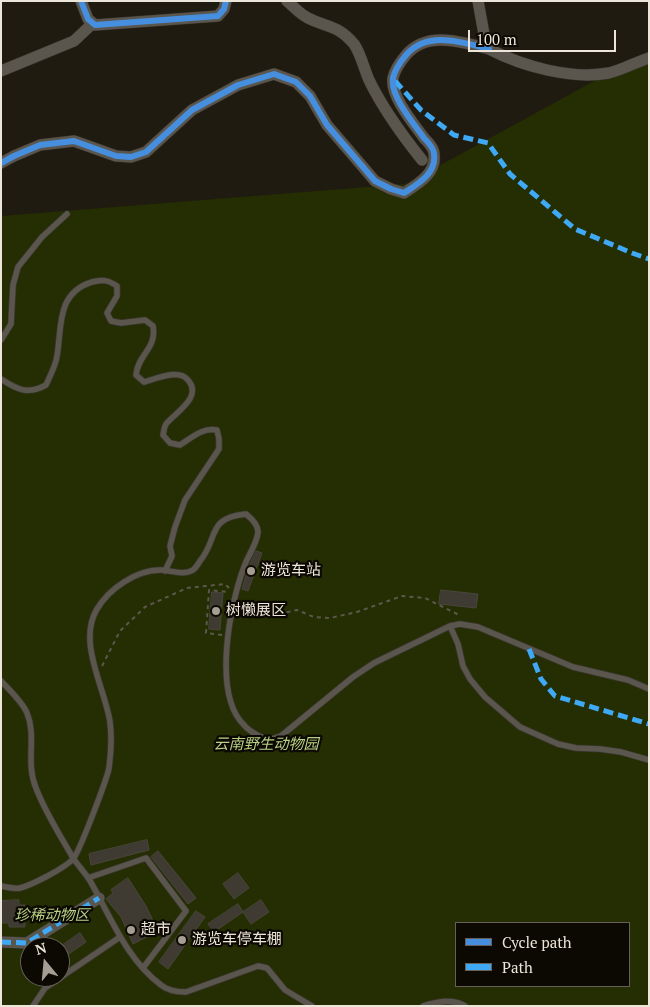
<!DOCTYPE html>
<html>
<head>
<meta charset="utf-8">
<style>
	body { margin:0 }
	#map { position:relative; width:650px; height:1007px; overflow:hidden; background:#201b10; font-family:"PT Serif",serif }
	canvas { display:block }
	.frame { position:absolute; inset:0; border:2px solid #ece5d9; pointer-events:none }
	.legend { position:absolute; left:455px; top:922px; width:175px; height:65px; box-sizing:border-box; background:#0c0802; border:1px solid #666058; margin:0; padding:6px 9px; list-style:none; font-size:15px; color:#ece5d9 }
	.legend li { display:flex; align-items:center; gap:10px; height:25px }
	.legend b { width:25px; border:1px solid #666058 }
	.north { position:absolute; left:20px; top:937px; width:50px; height:50px; box-sizing:border-box; background:#0c0802; border:1px solid #666058; border-radius:50%; rotate:343deg; font-size:14px; font-weight:700; line-height:20px; text-align:center; color:#ece5d9 }
	.north::after { content:''; display:block; margin:auto; width:18px; height:22px; background:#a59e93; clip-path:polygon(50% 0,100% 100%,50% 72%,0 100%) }
	.scale { position:absolute; left:468px; top:30px; width:148px; height:22px; box-sizing:border-box; border:2px solid #ece5d9; border-top:0; padding-left:6px; font-size:15px; line-height:18px; white-space:nowrap; color:#ece5d9; -webkit-text-stroke:4px #0c0802; paint-order:stroke }
</style>
</head>
<body>
<div id="map">
<canvas width="650" height="1007"></canvas>
<div class="frame"></div>
<ul class="legend">
<li><b style="height:6px;background:#468fdf"></b>Cycle path</li>
<li><b style="height:6px;background:#3fa9f5"></b>Path</li>
</ul>
<div class="north">N</div>
<div class="scale">100 m</div>
</div>
<script>
const c = document.querySelector('canvas').getContext('2d');
c.lineJoin = 'round';
function fill(path, color) {
  c.fillStyle = color;
  c.fill(path, 'evenodd');
}
function stroke(path, color, width, dash) {
  c.strokeStyle = color;
  c.lineWidth = width;
  c.lineCap = dash ? 'butt' : 'round';
  c.setLineDash(dash || []);
  c.stroke(path);
}
function drawText(font, color, halo, rows, align = 'center') {
  c.font = font + ' "PT Serif","Noto Sans SC",serif';
  c.lineWidth = 4.5;
  c.setLineDash([]);
  c.textBaseline = 'middle';
  c.strokeStyle = halo;
  c.fillStyle = color;
  for (const [text, x, y, turn = 0] of rows) {
    c.save();
    c.translate(x, y);
    c.rotate((+turn || 0) * Math.PI / 180);
    c.textAlign = isNaN(turn) ? turn : align;
    if (halo) c.strokeText(text, 0, 0);
    c.fillText(text, 0, 0);
    c.restore();
  }
}
const green = new Path2D(`
	M649,51V1006H1V216L406,184ZM456,923H629V986H456ZM30,947H60V977H30Z`);
const building = new Path2D(`
	M256,551L262,553L248,591L242,589L248,569Z
	M441,590L478,594L476,608L439,604Z
	M212,592L223,593L220,630L209,629Z
	M147,840L149,850L91,865L89,854Z
	M158,851L196,898L188,904L151,857Z
	M238,873L249,888L234,899L223,884Z
	M128,878L146,906L158,931L133,944L121,917L106,899L113,893L111,890Z
	M19,900V905H25V927H9V923H1V901Z
	M261,900L269,912L251,924L243,912Z
	M238,904L243,912L214,932L208,924Z
	M196,911L205,917L168,969L159,962Z
	M80,933L86,942L60,960V947Z`);
const path = new Path2D(`
	M240,606L275,615L297,610L314,617L330,618L357,612L402,596L425,598L459,615
	M222,635L206,633L209,590L228,592
	M102,666L120,631L145,607L187,588L225,584L230,589`);
const lane = new Path2D(`
	M1,340L11,324L13,285L18,267L42,237L67,214
	M1,379C18,390 28,395 46,385C50,376 56,365 57,356C62,327 56,293 92,282C102,279 108,280 117,286V296L107,313L111,321L121,323L145,320L153,326C157,349 138,354 136,375L144,382C156,379 178,368 188,380C203,397 176,412 166,424C164,427 164,431 163,435L170,443L180,445C191,438 203,427 217,430L219,439V449L185,500L175,527L170,546L172,556L165,571
	M450,626L458,644L463,666L470,679L485,697L520,727L558,744L576,748L600,749L621,752L649,760
	M1,681C9,689 23,703 27,713C37,737 25,762 36,788C45,812 60,835 73,858C78,865 84,872 89,879C110,915 126,959 161,985C168,991 177,992 186,992L258,966L267,968L285,990L312,1006
	M88,878L146,858L186,911L143,968
	M1,886C7,887 15,889 20,888C32,885 65,868 73,859C79,853 107,779 109,768C111,753 112,737 110,722C105,688 77,642 97,609C109,589 136,570 160,570C171,570 183,576 193,570C196,568 198,564 200,561C219,538 206,518 246,514C251,518 258,524 258,532C257,544 248,555 244,567C230,604 212,694 244,725C249,731 262,739 270,739C274,739 278,737 281,736L353,677L374,663L450,626L460,624L478,627L573,667L628,680L649,689
	M33,1006L45,988L120,937
	M423,1006C436,1002 453,998 465,1006`);
const street = new Path2D(`
	M81,1L88,19L95,25L218,16L224,9L226,1
	M287,1C294,7 300,14 308,18C328,28 338,25 354,44C361,54 364,69 369,80C383,109 402,135 422,160
	M478,1L484,34L489,49C522,66 571,80 609,73C622,70 636,62 649,58
	M1,71L74,41L92,24L95,25
	M1,163L14,156L40,145L74,141L116,156L131,157L146,152L192,110L238,85L274,74L296,82L310,96L327,125L375,181L391,189L404,193C418,184 437,173 434,154C434,148 428,142 424,138C414,124 390,96 393,78C395,69 401,61 406,55C427,30 462,42 489,49
	M1,942L27,943L99,898`);
const quiet = new Path2D(`
	M395,81L421,110L454,135L488,143L510,174L575,229L632,253L649,259
	M529,649L541,679L555,696L649,724
	M1,942L27,943L99,898`);
const cycleway = new Path2D(`
	M81,1L88,19L95,25L218,16L224,9L226,1
	M1,163L14,156L40,145L74,141L116,156L131,157L146,152L192,110L238,85L274,74L296,82L310,96L327,125L375,181L391,189L404,193C418,184 437,173 434,154C434,148 428,142 424,138C414,124 390,96 393,78C395,69 401,61 406,55C427,30 462,42 489,49`);
const markers = [
	[251,571,5,"#a59e93"],
	[216,611,5,"#a59e93"],
	[131,930,5,"#a59e93"],
	[182,940,5,"#a59e93"]
];
const poiNames = [
	["游览车站",261,571],
	["树懒展区",226,611],
	["超市",141,930],
	["游览车停车棚",192,940]
];
const parkNames = [
	["云南野生动物园",266,745],
	["珍稀动物区",52,916]
];
fill(green, '#242e02');
fill(building, '#3f3b32');
stroke(building, '#49453b', 1);
stroke(lane, '#3b362f', 7);
stroke(street, '#3b362f', 12);
stroke(path, '#5c574f', 2, [4, 4]);
stroke(lane, '#5a564e', 5.5);
stroke(street, '#5a564e', 11);
stroke(quiet, '#3fa9f5', 5, [10, 5]);
stroke(cycleway, '#468fdf', 6);
for (const [x, y, r, color] of markers) {
  const dot = new Path2D();
  dot.arc(x, y, r, 0, 2 * Math.PI);
  c.fillStyle = color;
  c.fill(dot);
  stroke(dot, '#0c0802', 2);
}
drawText('15px', '#ece5d9', '#0c0802', poiNames, 'left');
drawText('italic 15px', '#b8d185', '#0c0802', parkNames);
</script>
</body>
</html>
